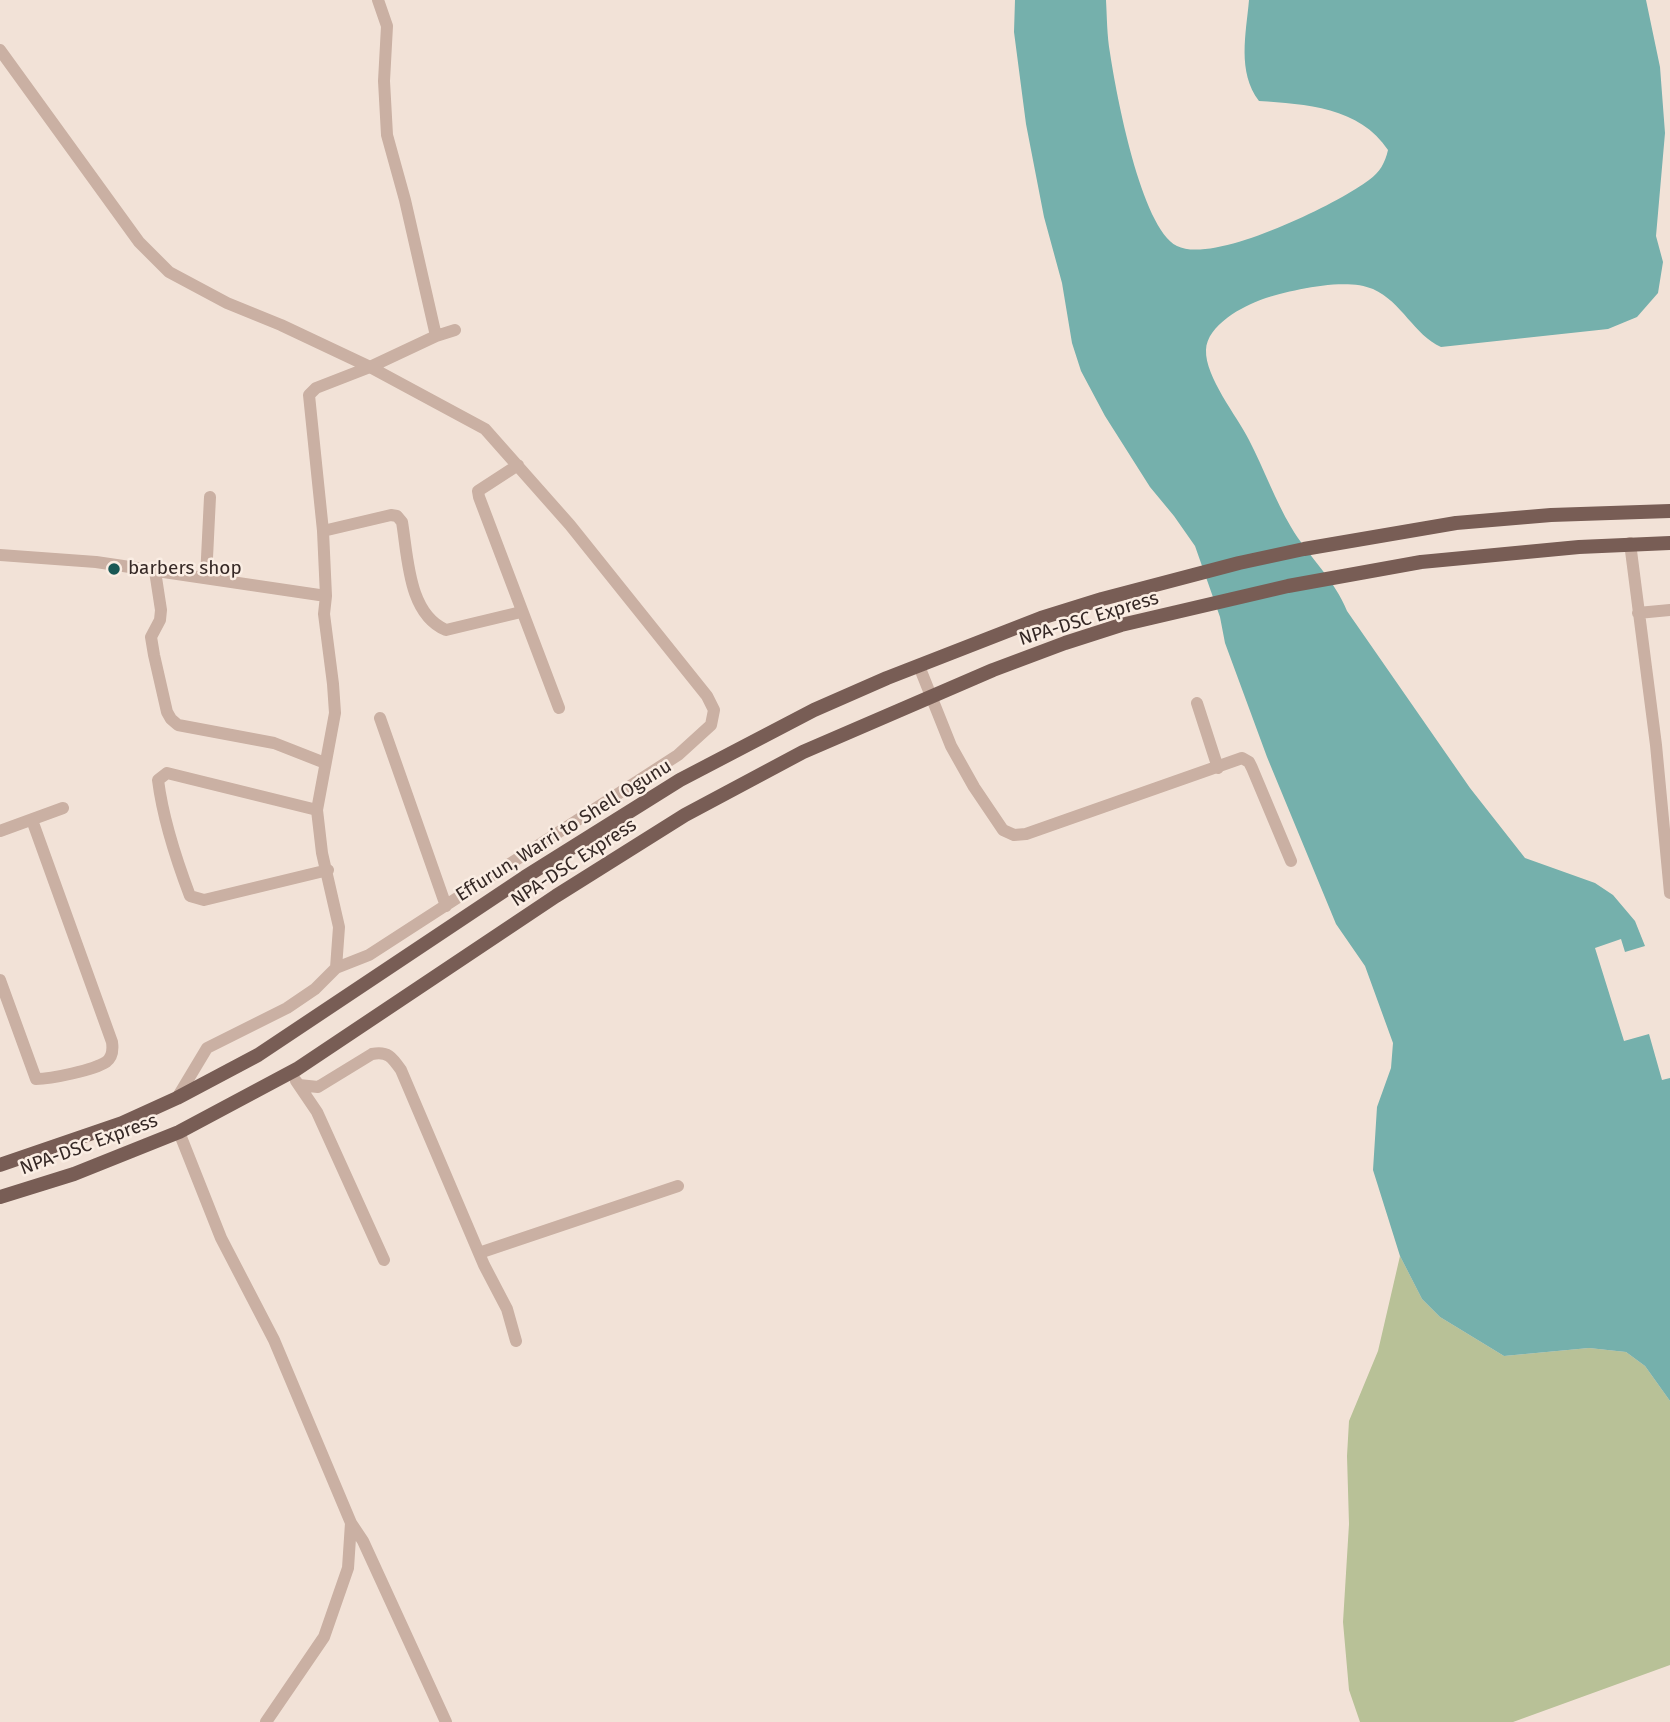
<!DOCTYPE html>
<html>
<head>
<meta charset="utf-8">
<style>
	body { margin:0 }
	canvas { display:block; background:#f2e2d7 }
</style>
</head>
<body>
<canvas width="1670" height="1722"></canvas>
<script>
const c = document.querySelector('canvas').getContext('2d');
c.lineJoin = 'round';
function fill(path, color) {
  c.fillStyle = color;
  c.fill(path, 'evenodd');
}
function stroke(path, color, width, dash) {
  c.strokeStyle = color;
  c.lineWidth = width;
  c.lineCap = dash ? 'butt' : 'round';
  c.setLineDash(dash || []);
  c.stroke(path);
}
function drawText(font, color, halo, rows, align = 'center') {
  c.font = font + ' "Fira Sans",sans-serif';
  c.lineWidth = 5;
  c.setLineDash([]);
  c.textBaseline = 'middle';
  c.strokeStyle = halo;
  c.fillStyle = color;
  for (const [text, x, y, turn = 0] of rows) {
    c.save();
    c.translate(x, y);
    c.rotate((+turn || 0) * Math.PI / 180);
    c.textAlign = isNaN(turn) ? turn : align;
    if (halo) c.strokeText(text, 0, 0);
    c.fillText(text, 0, 0);
    c.restore();
  }
}
const green = new Path2D(`
	M1400,1256L1422,1299L1440,1317L1504,1356L1589,1348L1626,1352L1645,1366L1670,1401V1665L1513,1722H1360L1349,1690L1343,1622L1349,1524L1347,1456L1349,1421L1378,1351Z`);
const water = new Path2D(`
	M1015,0H1106C1107,18 1107,36 1110,53C1116,93 1141,228 1177,246C1214,265 1337,204 1369,180C1380,172 1385,163 1388,150C1360,107 1305,104 1259,101C1237,72 1246,34 1249,0H1646L1660,67L1665,133L1656,236L1663,262L1658,293L1637,317L1608,329L1441,347C1414,335 1402,302 1373,289C1346,277 1290,290 1263,299C1243,306 1207,325 1206,350C1205,377 1237,416 1249,440C1264,469 1275,500 1291,527C1308,556 1335,580 1347,611L1470,788L1525,858L1595,883L1613,895L1635,921L1645,946L1625,952L1621,939L1595,948L1624,1041L1649,1034L1662,1080L1670,1078V1401L1645,1366L1626,1352L1589,1348L1504,1356L1440,1317L1422,1299L1400,1256L1373,1170L1377,1107L1391,1068L1393,1043L1365,966L1336,924L1267,757L1225,643L1220,617L1195,546L1174,516L1150,487L1105,416L1081,371L1072,343L1062,283L1044,217L1026,124L1014,32Z`);
const minor = new Path2D(`
	M378,0L387,26L384,81L387,135L405,200L436,336
	M0,50L139,242L169,272L227,303L281,325L370,367L485,429L570,525L707,696L714,710L711,725L678,755L369,955L336,968
	M518,465L478,491L479,497L559,708
	M323,531L391,515L397,516L402,522C408,557 408,614 446,630L521,612
	M1630,543L1656,745L1670,893
	M0,555L96,562L326,596
	M155,571L161,610L160,620L151,637L154,655L167,712L171,719L178,725L274,743L325,763
	M206,578L210,497
	M1638,613L1670,610
	M919,666L951,746L974,787L1003,830L1014,835L1026,834L1242,758L1249,762L1252,768L1291,861
	M1197,703L1218,768
	M380,718L446,906
	M317,810L167,773L158,780C163,820 176,859 190,896L204,900L328,870
	M0,831L63,808
	M0,980L36,1079C51,1079 94,1070 106,1062C113,1057 113,1049 112,1042L32,820
	M296,1081L317,1112L384,1260
	M299,1085L318,1087L372,1054C388,1051 392,1057 401,1070L484,1265L507,1309L516,1341
	M177,1098L207,1048L287,1008L315,989L336,968L339,927L322,853L317,810L335,713L333,684L324,614L326,596L323,531L309,395L316,388L370,367L436,336L455,330
	M179,1132L221,1238L274,1340L351,1523L363,1541L446,1722
	M479,1253L678,1186
	M266,1722L324,1637L348,1568L351,1523`);
const major = new Path2D(`
	M0,1165L122,1123L177,1098L258,1055L525,877L680,780L814,710L887,678L1041,618L1102,599L1239,563L1304,549L1456,523L1551,515L1670,511
	M0,1197L74,1174L179,1132L297,1069L556,896L685,815L803,752L993,670L1065,643L1121,625L1288,586L1421,562L1579,547L1670,543`);
const markers = [
	[114,569,7,"#195855"]
];
const poiNames = [
	["barbers shop",128,569]
];
const streetNames = [
	["NPA-DSC Express",1089,619,-17],
	["Effurun, Warri to Shell Ogunu",564,831,-32],
	["NPA-DSC Express",574,863,-33],
	["NPA-DSC Express",89,1145,-20]
];
fill(green, '#b8c197');
fill(water, '#75b0ac');
stroke(minor, '#cab0a3', 12);
stroke(major, '#785d55', 14);
for (const [x, y, r, color] of markers) {
  const dot = new Path2D();
  dot.arc(x, y, r, 0, 2 * Math.PI);
  c.fillStyle = color;
  c.fill(dot);
  stroke(dot, '#faede3', 2.5);
}
drawText('19px', '#352825', '#faede3', poiNames, 'left');
drawText('19px', '#352825', '#faede3', streetNames);
</script>
</body>
</html>
